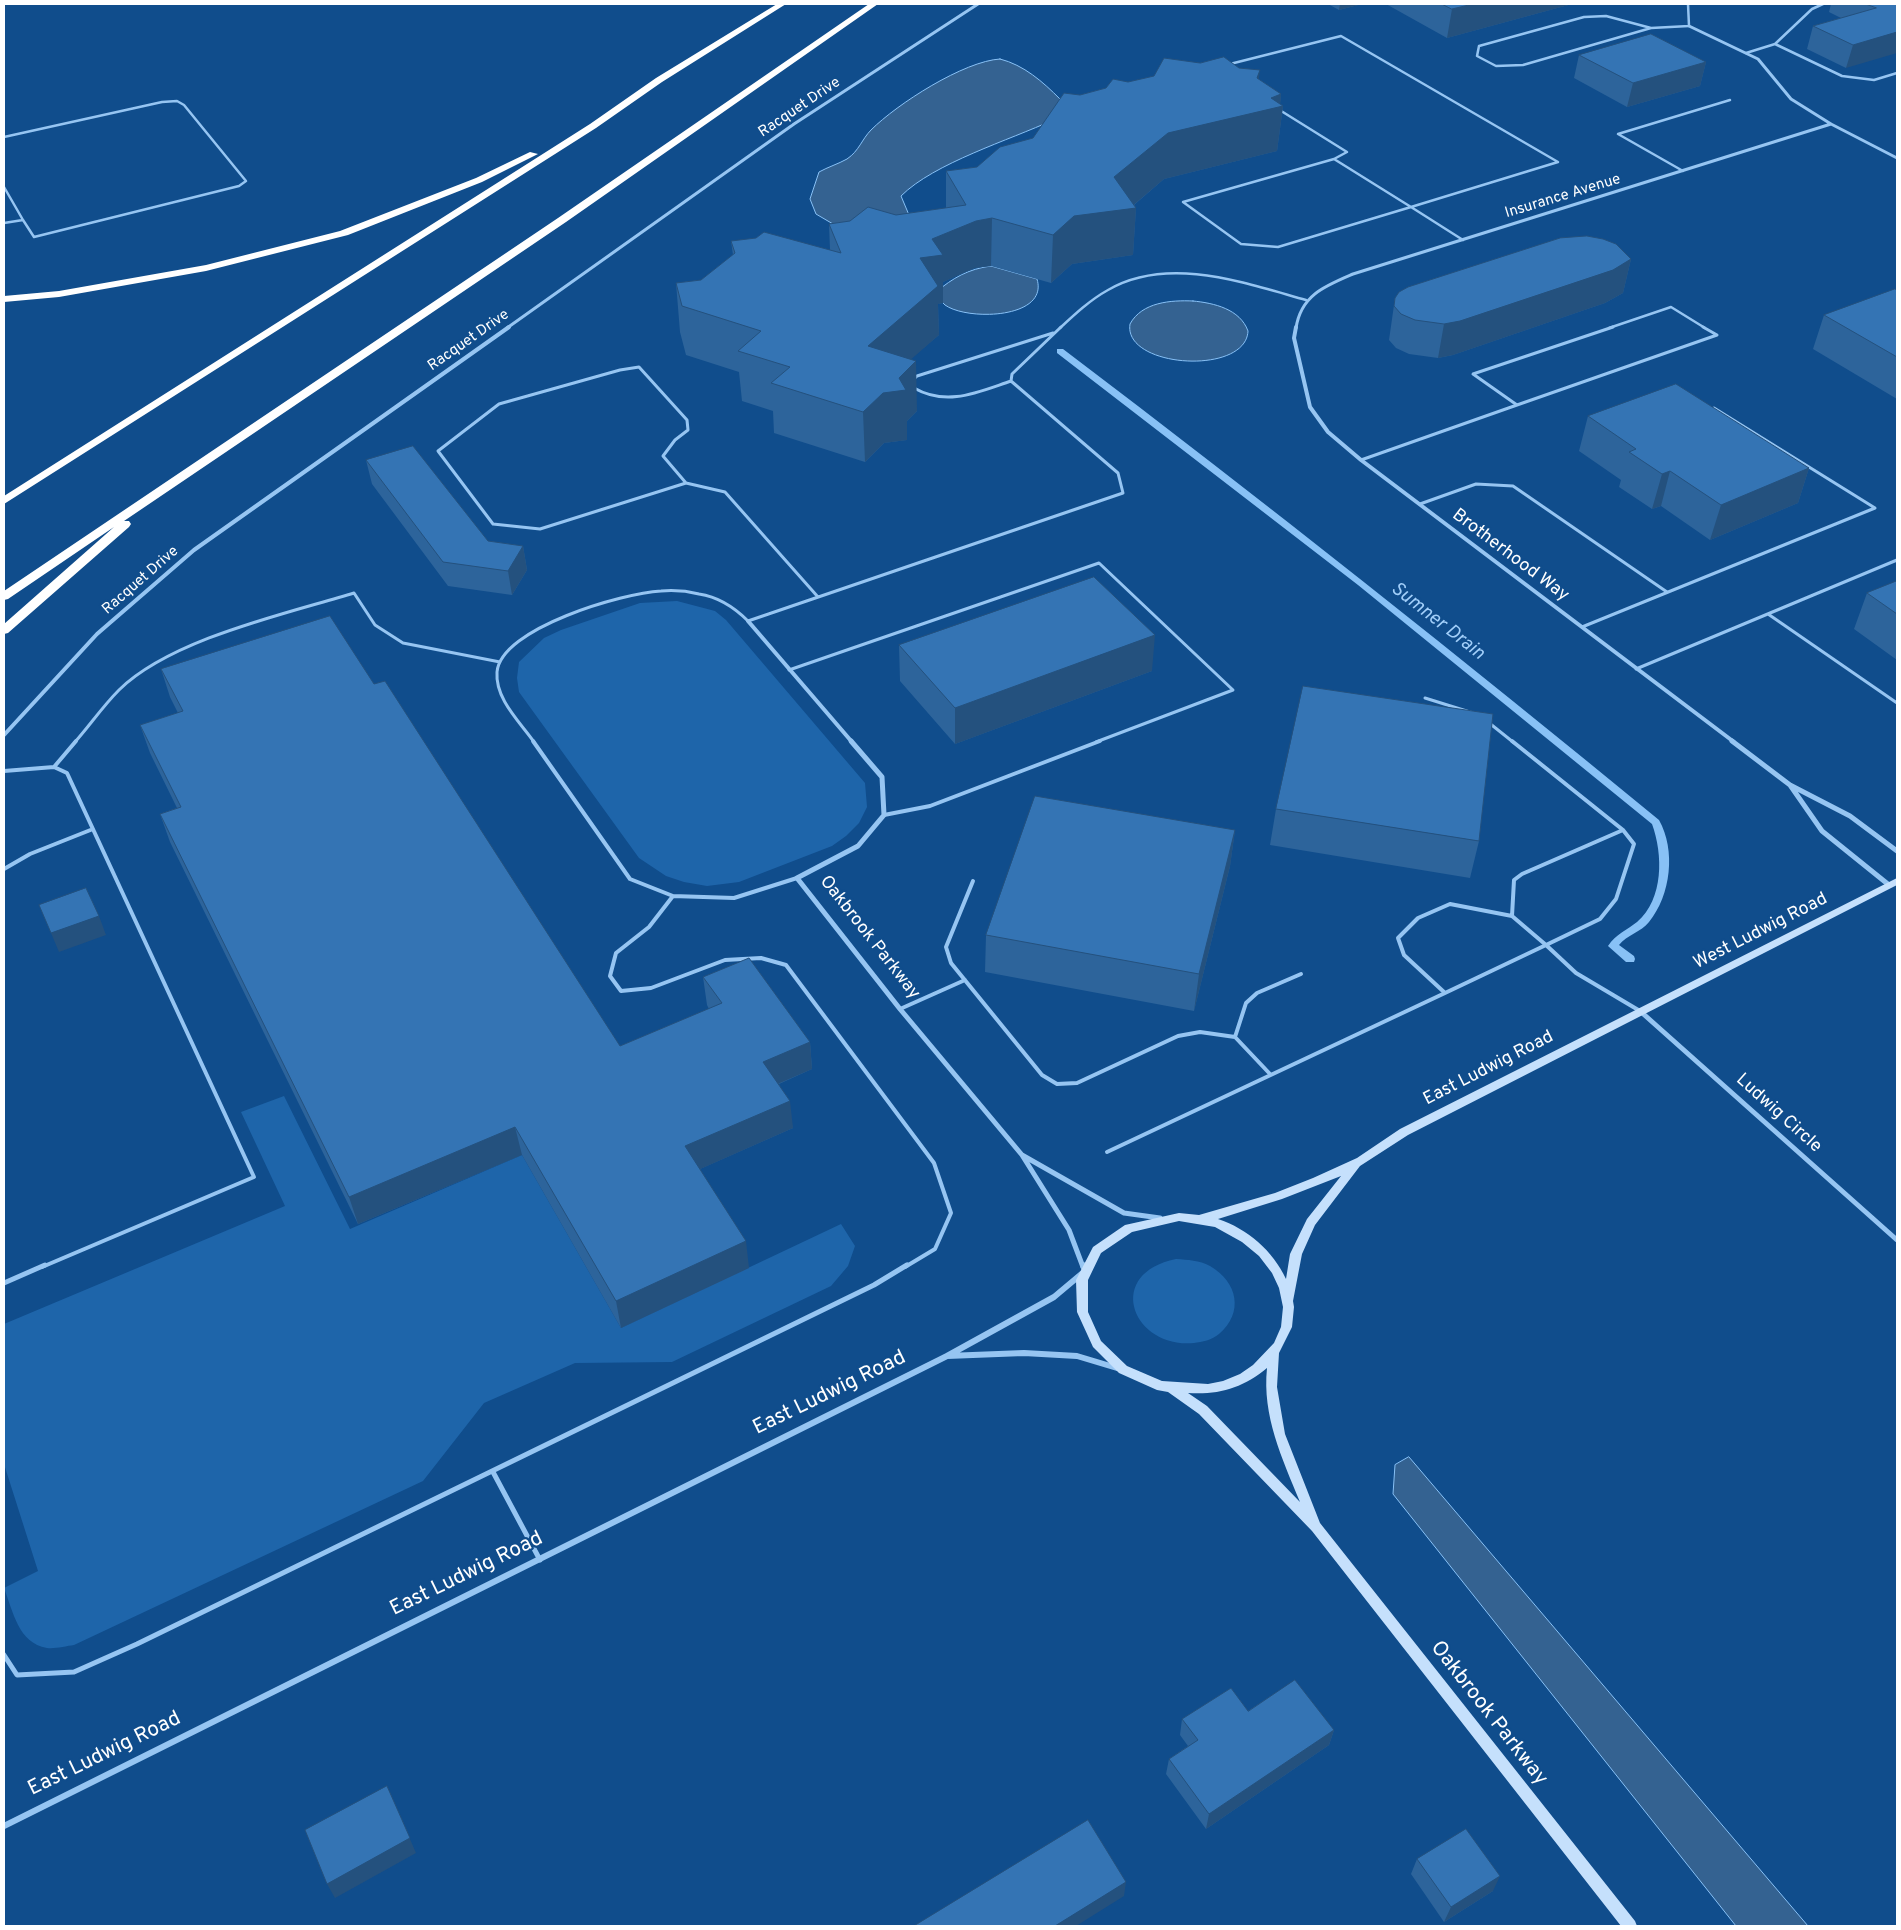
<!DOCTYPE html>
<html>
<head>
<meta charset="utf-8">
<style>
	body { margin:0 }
	#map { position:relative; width:1901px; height:1930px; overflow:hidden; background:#104d8c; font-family:Overpass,sans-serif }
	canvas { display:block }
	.frame { position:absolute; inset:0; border:5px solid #fff; pointer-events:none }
</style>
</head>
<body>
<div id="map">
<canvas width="1901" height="1930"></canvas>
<div class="frame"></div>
</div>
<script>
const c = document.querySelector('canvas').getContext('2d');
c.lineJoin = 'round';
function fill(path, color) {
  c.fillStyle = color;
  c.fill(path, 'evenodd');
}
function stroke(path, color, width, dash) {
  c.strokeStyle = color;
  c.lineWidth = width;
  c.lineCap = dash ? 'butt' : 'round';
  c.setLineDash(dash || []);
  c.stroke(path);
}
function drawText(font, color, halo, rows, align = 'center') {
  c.font = font + ' Overpass,sans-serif';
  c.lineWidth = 4.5;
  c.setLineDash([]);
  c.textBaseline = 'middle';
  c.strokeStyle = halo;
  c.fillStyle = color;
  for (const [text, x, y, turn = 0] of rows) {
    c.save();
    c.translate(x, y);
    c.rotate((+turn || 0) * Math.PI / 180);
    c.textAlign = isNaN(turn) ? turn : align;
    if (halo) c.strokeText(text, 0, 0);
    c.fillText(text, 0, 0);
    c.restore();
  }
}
const green = new Path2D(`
	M677,601L715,611L726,620L865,783L867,807L859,823L846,836L832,846L739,882L707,886L684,882L666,876L639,858L519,692L517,678L519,662L544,638L561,630L640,603Z
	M284,1096L350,1229L522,1155L621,1328L841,1224L855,1246L848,1266L831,1286L672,1362L575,1363L484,1403L423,1481L74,1645C66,1646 55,1649 47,1648C18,1643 13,1611 4,1588L38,1571L4,1464V1324L285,1206L241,1112Z
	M1176,1259C1188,1260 1199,1260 1210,1266C1238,1282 1244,1313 1219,1334C1212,1340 1202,1342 1194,1343C1133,1349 1103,1274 1176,1259Z`);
const water = new Path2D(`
	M1000,59C1024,65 1043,82 1060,99L1053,120C1010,140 934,163 901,196L909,215L833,224L816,214L810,199L819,172C828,167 838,164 847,159C859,151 862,139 871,130C897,104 964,61 1000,59Z
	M991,266L1037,279C1049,319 967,321 945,305C941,302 939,296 936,292C953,278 968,269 991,266Z
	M1193,301C1214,303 1240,309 1248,331C1246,376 1123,368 1130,324C1142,302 1171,300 1193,301Z
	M1409,1457L1808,1926H1736L1393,1494L1395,1465Z`);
const stream = new Path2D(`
	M1057,349H1063C1265,502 1463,659 1659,820C1676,850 1671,895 1649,922C1641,932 1627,935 1619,945L1634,956L1635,959L1634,962H1626L1608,946C1616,934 1627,930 1637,922C1664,899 1663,854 1652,824L1358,585L1057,353Z`);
const laneFar3 = new Path2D(`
	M1606,16L1651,28L1523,65L1496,66L1477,56L1479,46L1584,17Z
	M1651,28L1689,26L1688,4
	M1775,44L1842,76L1874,80L1897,73
	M1746,53L1775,44L1812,9L1823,4
	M1230,64L1341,36L1558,162L1411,207
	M1278,109L1347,152L1334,159
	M4,137L162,102L177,101L184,105L246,181L239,186L34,237L23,220L4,223
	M1334,159L1411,207L1278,247L1241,244L1183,202Z
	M1683,171L1618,134L1730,100
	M4,187L23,220
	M1411,207L1463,240
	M1060,328C1075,314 1090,300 1108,290C1168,255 1245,283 1306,300
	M1609,328L1671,307L1705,328`);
const laneFar2 = new Path2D(`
	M639,367L687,420L688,430L675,440L663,456L686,483L540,529L493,524L438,451L499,404L620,370Z
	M913,380L917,376L1053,333
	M914,388C947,407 978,392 1011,381
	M1517,405L1473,374L1613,327
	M1517,405L1717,335L1703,327
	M1361,460L1517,405
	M686,483L725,492L818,597
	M1420,504L1476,484L1513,486L1667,592
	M1768,614L1897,703
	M1582,627L1875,508L1714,408
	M1636,669L1897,560
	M789,670L1099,563L1233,690L1096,742
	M1425,698L1473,713
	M1488,722L1513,742
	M75,742C90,725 103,706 119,690C171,639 285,614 354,593L375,625L403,643L500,662
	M534,742C520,722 495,699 497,672C501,628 623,593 661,591C673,590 687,591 699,594C719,597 734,607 748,621L1123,493L1118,473L1011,381L1012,374L1061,327`);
const laneFar1 = new Path2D(`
	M533,741L630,879L673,896L734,898L797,878
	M1512,741L1623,830L1634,844L1616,899L1600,919L1546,945L1576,973L1640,1011
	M54,767L76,741
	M4,771L54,767L67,773L254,1177L42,1267
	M884,815L930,806L1100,741
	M4,869L30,854L93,829
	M973,881L946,947L951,963L1042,1075L1057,1084L1077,1083L1178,1036L1200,1032L1235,1037L1270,1074
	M673,896L649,927L616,953L610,976L621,991L651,988L725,960L761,958L786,965L934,1163L951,1213L935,1249L905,1267
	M1450,904L1512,916L1546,945L1445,993L1404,955L1398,938L1418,918Z
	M1512,916L1514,880L1522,874L1623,830
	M900,1009L965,980
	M1235,1037L1246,1003L1257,993L1301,974
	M1107,1152L1445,993`);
const lane = new Path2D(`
	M4,1283L45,1265
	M493,1472L540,1560
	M4,1655L17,1675L74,1672L137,1644L874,1285L907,1265`);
const streetFar3 = new Path2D(`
	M1689,26L1758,59L1791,99L1831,124L1897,158
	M507,328L794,124L978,4
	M1296,328C1301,295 1325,286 1353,274L1831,124`);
const streetFar2 = new Path2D(`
	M1296,327L1294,338L1310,407L1328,432L1361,460L1734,742
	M748,621L852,742
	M4,735L97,634L194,550L509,327`);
const streetFar1 = new Path2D(`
	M851,741L882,777L884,815L858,846L797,878L900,1009L1022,1155
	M1732,741L1790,785
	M1889,885L1822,831L1790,785L1850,816L1897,851
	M1640,1011L1897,1240
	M1083,1267L1069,1230L1022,1155L1124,1213L1160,1218`);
const street = new Path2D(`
	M1083,1265L1085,1271L1054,1297L947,1356L1024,1353L1077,1356L1117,1368
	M4,1826L947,1356`);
const secondary = new Path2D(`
	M1897,878V885L1408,1135L1360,1166L1315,1225L1302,1254L1293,1301L1294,1307L1292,1327L1279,1353L1277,1387L1285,1434L1320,1523L1635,1921L1637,1926H1621L1312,1531L1199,1414L1168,1392L1157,1390L1119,1373L1093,1347L1077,1312L1076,1280L1093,1247L1125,1225L1179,1213L1199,1215L1275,1193L1313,1178L1357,1158L1400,1129ZM1341,1176L1307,1219L1290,1254L1286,1279C1273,1251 1248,1229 1218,1219L1282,1199ZM1179,1221L1215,1227L1242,1242L1259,1256L1272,1273L1279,1288L1283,1307L1281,1327L1274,1343L1253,1365L1240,1374L1223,1381L1208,1384L1162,1381L1127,1366L1101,1341L1088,1312V1280L1101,1253L1132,1232ZM1267,1368C1262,1416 1282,1458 1300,1502L1207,1406L1188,1393C1219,1395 1243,1388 1267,1368Z`);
const highway = new Path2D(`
	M777,4H786L662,82L596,128L4,504V496L590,124L656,78Z
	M869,4H878L566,222L124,521H129L131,524L129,527L8,633L4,634V624L114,527L8,599L4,600V591L558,218Z
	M530,152L538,154L482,182L348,235L206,271L59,297L4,302V296L59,291L206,265L340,231L476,178Z`);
const wall = new Path2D(`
	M1328,4H1362L1339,10Z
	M1386,4H1572L1447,38Z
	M1831,4H1897L1846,68L1807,49L1813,26L1841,18L1829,12Z
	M1579,55L1706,62L1700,86L1627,107L1574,78Z
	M1239,68L1281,94L1280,104L1283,106L1277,151L1164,179L1134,205L1136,208L1133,255L1072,264L1051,283L991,266L975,268L943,282V303L938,304L939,335L910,359L917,411L907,421V440L884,443L865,462L774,433L773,411L742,401L739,372L686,355L680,332L676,283L701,280L733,255L731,241L830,250L829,224L946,208V171L977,167L1033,138L1080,95L1128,82Z
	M1631,259L1623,293L1605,303L1453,355L1438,358L1409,354L1396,348L1389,340L1395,298Z
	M1897,290V399L1813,349L1824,315Z
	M1588,416L1809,468L1798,503L1710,540L1661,506L1652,509L1619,487L1621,480L1579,451Z
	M366,460L488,541L523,546L527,570L512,595L448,586L372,484Z
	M1897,581V660L1854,629L1867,593Z
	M899,645L1152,671L955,744L900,681Z
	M161,669L374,684L620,1046L709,1009L707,1005L703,977L810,1042L812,1069L779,1084L793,1128L700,1169L749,1268L621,1328L522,1155L358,1224L170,842L160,814L177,808L150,753L140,725L178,713L170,697Z
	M1276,809L1479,841L1470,878L1270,845Z
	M1235,830L1230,866L1194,1011L985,972L986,935Z
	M1248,1711L1334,1730L1329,1745L1206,1829L1166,1774L1169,1759L1188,1746L1180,1735L1182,1719Z
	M1417,1859L1493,1891L1444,1922L1411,1874Z`);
const shadedWall = new Path2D(`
	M1340,4H1362L1339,10Z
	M1473,4H1572L1447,38L1452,9Z
	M1897,32V53L1846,68L1853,45Z
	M1706,62L1700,86L1627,107L1633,83Z
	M1260,70L1255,112L1271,98L1281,94L1280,106H1283L1277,151L1164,179L1130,208H1136L1133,255L1072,264L1051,283L1053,235L1114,177L1168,133L1257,78Z
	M992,218L991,266L975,268L943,282V303L938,304L939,335L869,396L868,346L920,258L932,239L976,221Z
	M1631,259L1623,293L1605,303L1453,355L1438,358L1444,324Z
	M916,361L917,411L907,421V440L884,443L865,462L863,412Z
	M1809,468L1798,503L1710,540L1721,505Z
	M1670,471L1661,506L1652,509L1662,474Z
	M523,546L527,570L512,595L508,571Z
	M1155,635L1152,671L955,744V708Z
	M1235,830L1230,866L1194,1011L1199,974Z
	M99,916L106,935L59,952L51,933Z
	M810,1042L812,1069L766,1089L763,1062Z
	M790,1101L793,1128L689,1174L685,1146Z
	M515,1127L522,1155L358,1224L349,1197Z
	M746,1241L749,1268L621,1328L616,1301Z
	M1334,1730L1329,1745L1206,1829L1209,1814Z
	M387,1786L416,1853L335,1898L327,1884Z
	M1500,1876L1493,1891L1444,1922L1451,1907Z
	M1126,1882L1124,1896L1076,1926H1055Z`);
const building = new Path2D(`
	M1442,4H1473L1452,9Z
	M1866,4H1897V32L1853,45L1813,26L1876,8Z
	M1651,34L1706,62L1633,83L1579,55Z
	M1224,57L1239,68L1260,70L1257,78L1281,94L1271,98L1283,106L1168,133L1114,177L1136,208L1074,216L1053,235L992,218L976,221L932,239L943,255L920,258L938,286L868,346L916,361L899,378L906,390L883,393L863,412L771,383L790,367L738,351L761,331L682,306L676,283L701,280L735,253L731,241L756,238L764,232L841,253L829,224L850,221L868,207L896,215L966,205L946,171L977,167L1000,147L1033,138L1064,93L1080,95L1106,88L1113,79L1128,82L1154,76L1164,58L1200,63Z
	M1587,236L1603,239L1616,244L1631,259L1613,270L1460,321L1444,324L1415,320L1401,314L1394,306L1395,298L1399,292L1408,287L1560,238Z
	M1895,289L1897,290V357L1824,315Z
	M1676,384L1809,468L1721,505L1670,471L1662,474L1629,452L1636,449L1588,416Z
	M413,446L488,541L523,546L508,571L443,562L366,460Z
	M1094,577L1155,635L955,708L899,645Z
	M1897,581V614L1867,593Z
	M330,616L374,684L385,681L620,1046L722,1003L703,977L749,958L810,1042L763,1062L790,1101L685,1146L746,1241L616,1301L515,1127L349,1197L160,814L181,807L140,725L183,711L161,669Z
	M1303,686L1493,714L1479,841L1276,809Z
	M1035,796L1235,830L1199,974L986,935Z
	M86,888L99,916L51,933L39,905Z
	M1295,1680L1334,1730L1209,1814L1169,1759L1198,1740L1182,1719L1231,1688L1248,1711Z
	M387,1786L410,1838L327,1884L305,1830Z
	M1088,1820L1126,1882L1055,1926H914Z
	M1466,1829L1500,1876L1451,1907L1417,1859Z`);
const farStreetnames = [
	["Racquet Drive",800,108,-34],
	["Insurance Avenue",1563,197,-17],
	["Racquet Drive",469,341,-35],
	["Racquet Drive",141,581,-41]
];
const streetNames = [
	["Brotherhood Way",1510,556,37],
	["West Ludwig Road",1761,932,-27],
	["Oakbrook Parkway",869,938,52],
	["East Ludwig Road",1489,1069,-27],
	["Ludwig Circle",1778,1114,42]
];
const waterNames = [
	["Sumner Drain",1437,622,38]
];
const nearStreetnames = [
	["East Ludwig Road",830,1394,-26],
	["East Ludwig Road",467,1575,-26],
	["Oakbrook Parkway",1488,1714,52],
	["East Ludwig Road",105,1755,-26]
];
fill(green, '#1e65aa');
fill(water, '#346291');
stroke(water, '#88c1f6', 1);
fill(stream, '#88c1f6');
stroke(laneFar3, '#96c5f2', 2.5);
stroke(laneFar2, '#96c5f2', 3);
stroke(laneFar1, '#96c5f2', 4);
stroke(lane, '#96c5f2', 5);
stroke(streetFar3, '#96c5f2', 3);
stroke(streetFar2, '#96c5f2', 4);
stroke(streetFar1, '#96c5f2', 5);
stroke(street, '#96c5f2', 6);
fill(secondary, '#c5e0fc');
fill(highway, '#fff');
fill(wall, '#2d649b');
fill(shadedWall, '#24517e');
fill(building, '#3474b4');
stroke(building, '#24517e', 1);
drawText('15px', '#fff', '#104d8c', farStreetnames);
drawText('18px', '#fff', '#104d8c', streetNames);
drawText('italic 19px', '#a2cffa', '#104d8c', waterNames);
drawText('21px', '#fff', '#104d8c', nearStreetnames);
</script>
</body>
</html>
